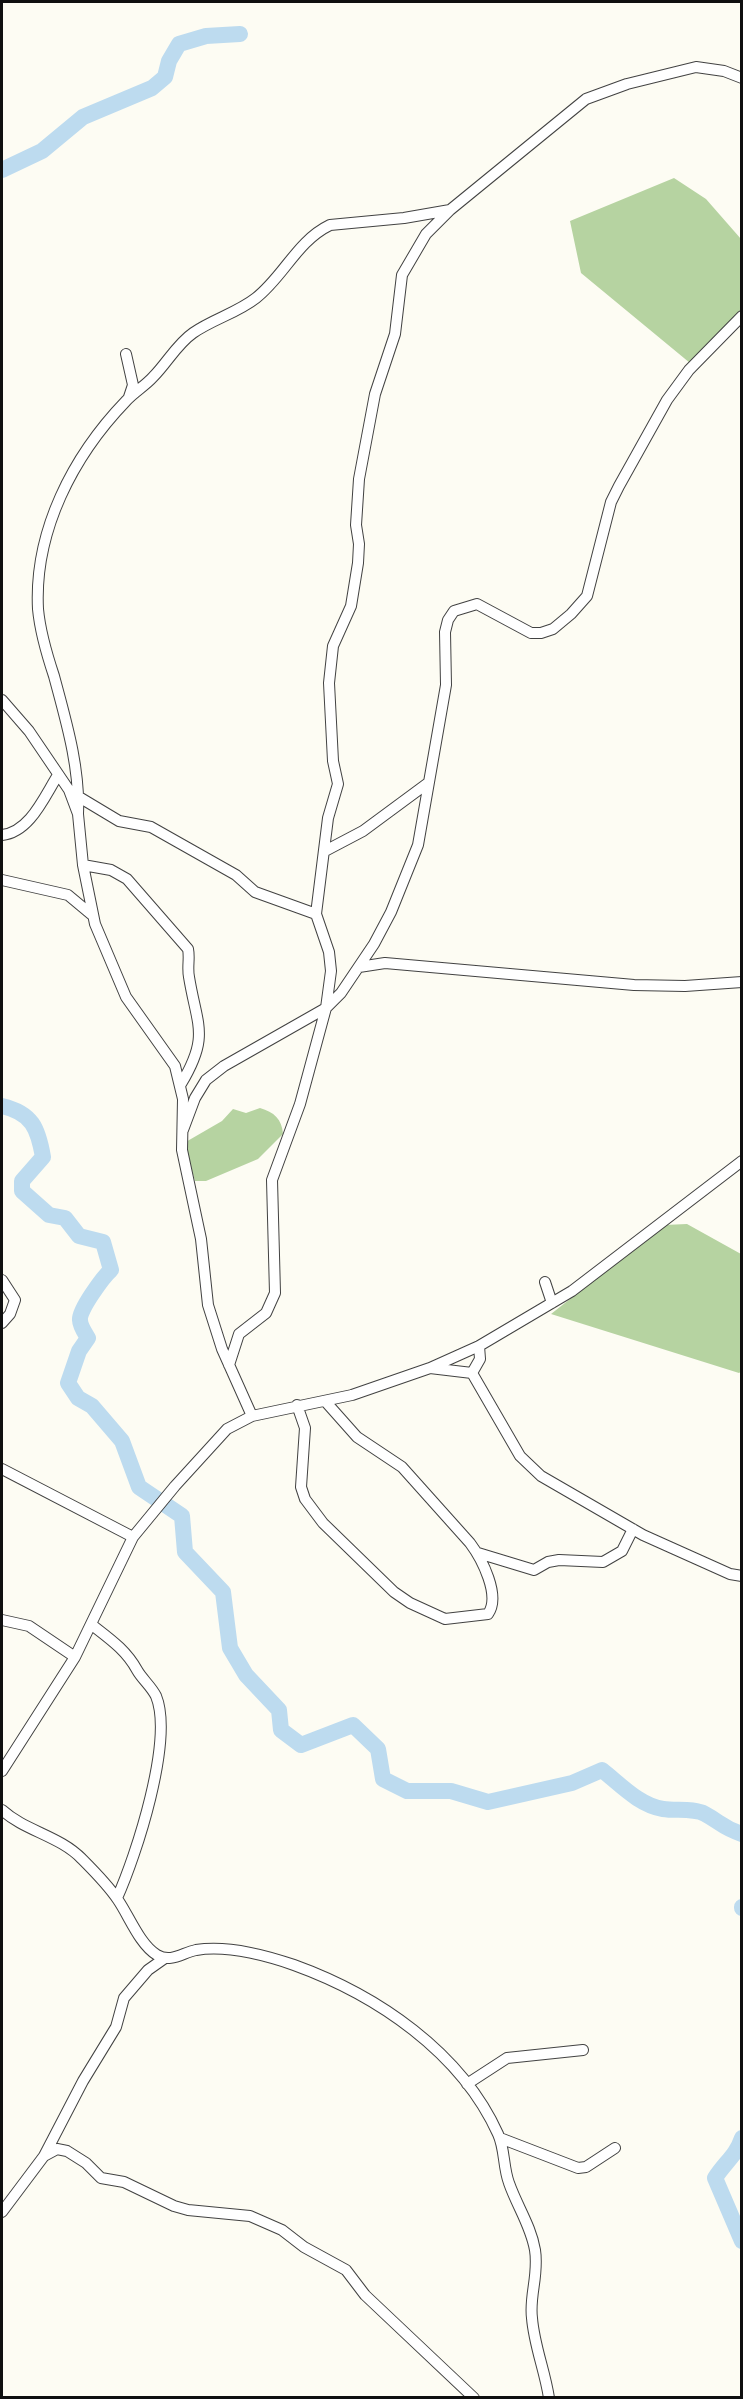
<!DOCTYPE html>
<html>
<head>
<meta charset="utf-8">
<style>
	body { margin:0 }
	#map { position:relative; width:743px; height:2399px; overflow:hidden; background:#fdfcf3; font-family:"Zilla Slab",serif }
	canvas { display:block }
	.frame { position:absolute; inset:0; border:3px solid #0f0f0f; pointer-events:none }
</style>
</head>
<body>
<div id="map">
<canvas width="743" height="2399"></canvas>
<div class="frame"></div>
</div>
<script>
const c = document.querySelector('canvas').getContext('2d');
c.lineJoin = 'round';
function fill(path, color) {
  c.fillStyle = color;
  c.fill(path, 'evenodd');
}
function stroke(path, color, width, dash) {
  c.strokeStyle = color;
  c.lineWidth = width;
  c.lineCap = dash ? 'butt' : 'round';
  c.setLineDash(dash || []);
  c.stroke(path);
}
const forest = new Path2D(`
	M674,178L706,199L741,239V309L690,363L581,273L570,221Z
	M260,1108C274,1112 282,1119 283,1134L258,1159L206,1181H195L184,1143L222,1121L233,1109L246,1113Z
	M687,1224L741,1254L742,1371L739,1373L551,1314L664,1225Z`);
const river = new Path2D(`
	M2,170L42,151L83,117L152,88L165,77L169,61L179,44L206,36L240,34
	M2,1106C32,1113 38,1128 43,1157L22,1181V1191L49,1215L65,1218L79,1236L103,1242L111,1270C104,1276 78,1311 80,1320C80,1326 85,1333 88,1338L79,1351L68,1383L78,1398L92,1406L122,1441L139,1487L182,1516L185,1552L223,1592L230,1648L246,1675L279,1710L281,1730L301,1745L353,1725L378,1749L383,1779L407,1791H451L488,1802L572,1783L602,1770C621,1785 639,1805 663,1809C676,1811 694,1808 705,1814C720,1822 723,1828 742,1834
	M742,1907V1908
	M742,2138C736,2156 725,2162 715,2178L742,2241`);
const minor = new Path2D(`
	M126,354L133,385L129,397
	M2,700L29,731L69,790L78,814L83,865L95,924L126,997L175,1066L183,1099L182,1150L201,1239L208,1305L222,1349L252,1416
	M79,797L119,821L151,827L236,875L255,892L316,914
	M78,814C80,767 66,721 54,676C47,655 40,631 38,609C34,531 73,456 126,401C134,392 145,386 153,377C167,363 177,344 193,333C213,319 237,313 256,298C284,276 297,241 330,225L404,218L450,210L586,99L627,84L696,67L724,71L742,78
	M2,835C30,832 44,797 58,775
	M325,851L363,831L428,783
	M83,865L111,870L127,879L188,949C190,958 187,967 189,977C197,1026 210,1036 181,1084
	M2,880L68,895L92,915
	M359,967L385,963L634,985L685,986L742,982
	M183,1130L195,1098L206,1080L224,1066L326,1008L331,971L329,952L316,914L328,818L338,784L333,761L329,683L333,646L351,606L358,563L359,544L356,525L359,479L375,394L395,334L402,275L426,234L450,210
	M2,1280L15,1300L10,1314L2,1323
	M545,1282L552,1303
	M479,1346L480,1359L472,1373L520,1456L541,1476L643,1535L730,1574L742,1576
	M229,1365L239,1334L266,1313L275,1293L272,1180L300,1104L326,1008L341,993L374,944L391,912L418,845L446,685L445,632L448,620L454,611L477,604L531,633H541L553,629L571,614L587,596L611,502L619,486L667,400L689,370L742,316
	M430,1368L472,1373
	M297,1405L305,1428L301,1487L305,1499L323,1523L394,1592L410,1603L445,1619L488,1614C501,1596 482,1559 470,1543L402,1467L357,1437L325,1401
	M2,1469L133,1537
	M478,1553L534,1570L548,1562L559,1560L603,1562L622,1551L633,1529
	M2,1620L29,1626L75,1657
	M92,1625C110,1639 126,1650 137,1670C142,1679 151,1686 156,1696C174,1740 136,1856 117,1898
	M2,1771L75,1657L133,1537L175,1486L227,1429L252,1416L352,1395L430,1368L479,1346L572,1291L742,1161
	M2,1810C25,1831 60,1836 82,1859C94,1871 108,1885 118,1900C129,1916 140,1945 157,1955C171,1963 182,1953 196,1950C226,1945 265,1955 294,1965C377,1995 461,2052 498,2134C505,2149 503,2167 509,2183C517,2206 531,2226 535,2250C539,2275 529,2296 532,2318C534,2345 545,2371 549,2398
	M467,2084L507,2058L583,2050
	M500,2138L578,2168L586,2167L615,2148
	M44,2156L57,2149L67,2151L86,2163L101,2178L124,2182L174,2206L188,2210L250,2216L282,2230L304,2247L346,2270L365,2295L474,2398
	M2,2212L44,2156L83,2081L116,2027L124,1998L148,1970L165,1958`);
fill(forest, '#b6d3a1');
stroke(river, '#bddbef', 16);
stroke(minor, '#424242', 12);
stroke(minor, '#fff', 10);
</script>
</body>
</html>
